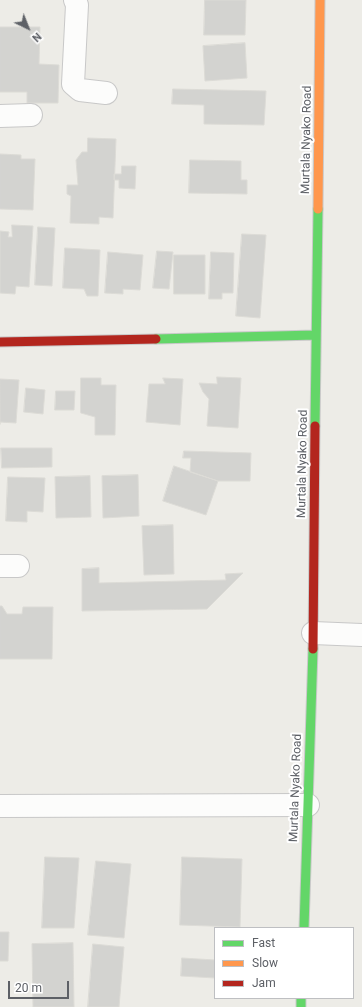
<!DOCTYPE html>
<html>
<head>
<meta charset="utf-8">
<style>
	body { margin:0 }
	#map { position:relative; width:362px; height:1007px; overflow:hidden; background:#edece7; font-family:Roboto,sans-serif }
	canvas { display:block }
	.legend { position:absolute; left:214px; top:927px; width:140px; height:72px; box-sizing:border-box; background:#fff; border:1px solid #bebfc2; margin:0; padding:5px 7px; list-style:none; font-size:12px; color:#5d6066 }
	.legend li { display:flex; align-items:center; gap:8px; height:20px }
	.legend b { width:20px; border:1px solid #bebfc2 }
	.north { position:absolute; left:8px; top:8px; width:40px; height:40px; -webkit-text-stroke:3px #fff; paint-order:stroke; rotate:137deg; font-size:11px; font-weight:700; line-height:16px; text-align:center; color:#5d6066 }
	.north::after { content:''; display:block; margin:auto; width:14px; height:18px; background:#5d6066; clip-path:polygon(50% 0,100% 100%,50% 72%,0 100%) }
	.scale { position:absolute; left:8px; top:981px; width:61px; height:18px; box-sizing:border-box; border:2px solid #5d6066; border-top:0; padding-left:5px; font-size:12px; line-height:14px; white-space:nowrap; color:#5d6066; -webkit-text-stroke:3px #fff; paint-order:stroke }
</style>
</head>
<body>
<div id="map">
<canvas width="362" height="1007"></canvas>
<ul class="legend">
<li><b style="height:5px;background:#63d668"></b>Fast</li>
<li><b style="height:5px;background:#ff974d"></b>Slow</li>
<li><b style="height:5px;background:#b3261e"></b>Jam</li>
</ul>
<div class="north">N</div>
<div class="scale">20 m</div>
</div>
<script>
const c = document.querySelector('canvas').getContext('2d');
c.lineJoin = 'round';
function fill(path, color) {
  c.fillStyle = color;
  c.fill(path, 'evenodd');
}
function stroke(path, color, width, dash) {
  c.strokeStyle = color;
  c.lineWidth = width;
  c.lineCap = dash ? 'butt' : 'round';
  c.setLineDash(dash || []);
  c.stroke(path);
}
function drawText(font, color, halo, rows, align = 'center') {
  c.font = font + ' Roboto,sans-serif';
  c.lineWidth = 4;
  c.setLineDash([]);
  c.textBaseline = 'middle';
  c.strokeStyle = halo;
  c.fillStyle = color;
  for (const [text, x, y, turn = 0] of rows) {
    c.save();
    c.translate(x, y);
    c.rotate((+turn || 0) * Math.PI / 180);
    c.textAlign = isNaN(turn) ? turn : align;
    if (halo) c.strokeText(text, 0, 0);
    c.fillText(text, 0, 0);
    c.restore();
  }
}
const building = new Path2D(`
	M205,0H246L245,35H204Z
	M0,27H40L39,64L59,65L58,103H27V92H0Z
	M245,43L247,78L205,81L203,46Z
	M173,89L266,91L264,125L204,124V105L172,104Z
	M88,138L116,139L113,218L99,217V224L70,223L71,196L67,194V185H78L76,160L82,152H87Z
	M0,154L21,155V159H35L33,210L0,209Z
	M190,160L241,161V180H247V194L189,193Z
	M122,166H136L135,189L119,188V180H114V174H121Z
	M12,225L33,226L29,287L16,286L15,294L0,293V231L9,232L8,237H12Z
	M38,227L55,228L52,286L35,285Z
	M242,234L266,235L260,318L236,316Z
	M65,248L100,250L98,296H87L84,289L63,288Z
	M157,251L173,252L169,289L153,288Z
	M108,252L143,255L140,290L123,289V294L105,293Z
	M211,252L234,253L233,293H222V299H209Z
	M174,255H205V294H174Z
	M217,377L241,378L238,428L207,426L209,399L203,392L199,383L217,384Z
	M81,378H101V385H116L115,435H95V417L81,413Z
	M163,378L183,379L180,425L146,422L149,384H165Z
	M0,379L19,380L16,423L0,422V424Z
	M26,388L45,390L43,414L24,412Z
	M56,391H75L74,410H55Z
	M1,448H52V467L2,468Z
	M184,451L251,453L250,481H218L190,472L191,458H183Z
	M174,466L218,481L206,515L163,501Z
	M138,475L139,516L103,518L102,476Z
	M90,476L91,517L56,518L55,477Z
	M8,477L45,478L43,512L27,511V522L6,521Z
	M173,525L174,574L144,575L142,526Z
	M99,568V583L226,580L225,574L243,573L207,609L82,611V569Z
	M0,606H2L7,614H22L23,607H53L52,659H0Z
	M45,857L79,858L74,928H42Z
	M182,857L242,859L240,927L180,925Z
	M96,861L131,864L124,938L88,935Z
	M0,932H9L8,961H0Z
	M73,943L74,1007H33L32,944Z
	M93,944L124,947L119,1007H88Z
	M182,958L215,960V978L181,976Z`);
const street = new Path2D(`
	M75,0L77,5L73,84L80,90L106,93
	M0,116L31,115
	M0,566H18
	M313,633L362,635
	M0,806L308,805`);
const fast = new Path2D(`
	M156,339L316,335
	M315,426L318,209
	M304,928L313,649
	M301,998V1007`);
const slow = new Path2D(`
	M318,209L320,0`);
const jam = new Path2D(`
	M0,342L156,339
	M313,649L315,426`);
const streetNames = [
	["Murtala Nyako Road",307,140,-89],
	["Murtala Nyako Road",303,464,-89],
	["Murtala Nyako Road",296,788,-88]
];
fill(building, '#d3d3d0');
stroke(building, '#dcdbd6', 1);
stroke(street, '#c8c8c8', 24);
stroke(fast, '#c9c9c9', 11);
stroke(slow, '#c9c9c9', 11);
stroke(jam, '#c9c9c9', 11);
stroke(street, '#fcfcfb', 22);
stroke(fast, '#63d668', 9);
stroke(slow, '#ff974d', 9);
stroke(jam, '#b3261e', 9);
drawText('12px', '#5d6066', '#fff', streetNames);
</script>
</body>
</html>
